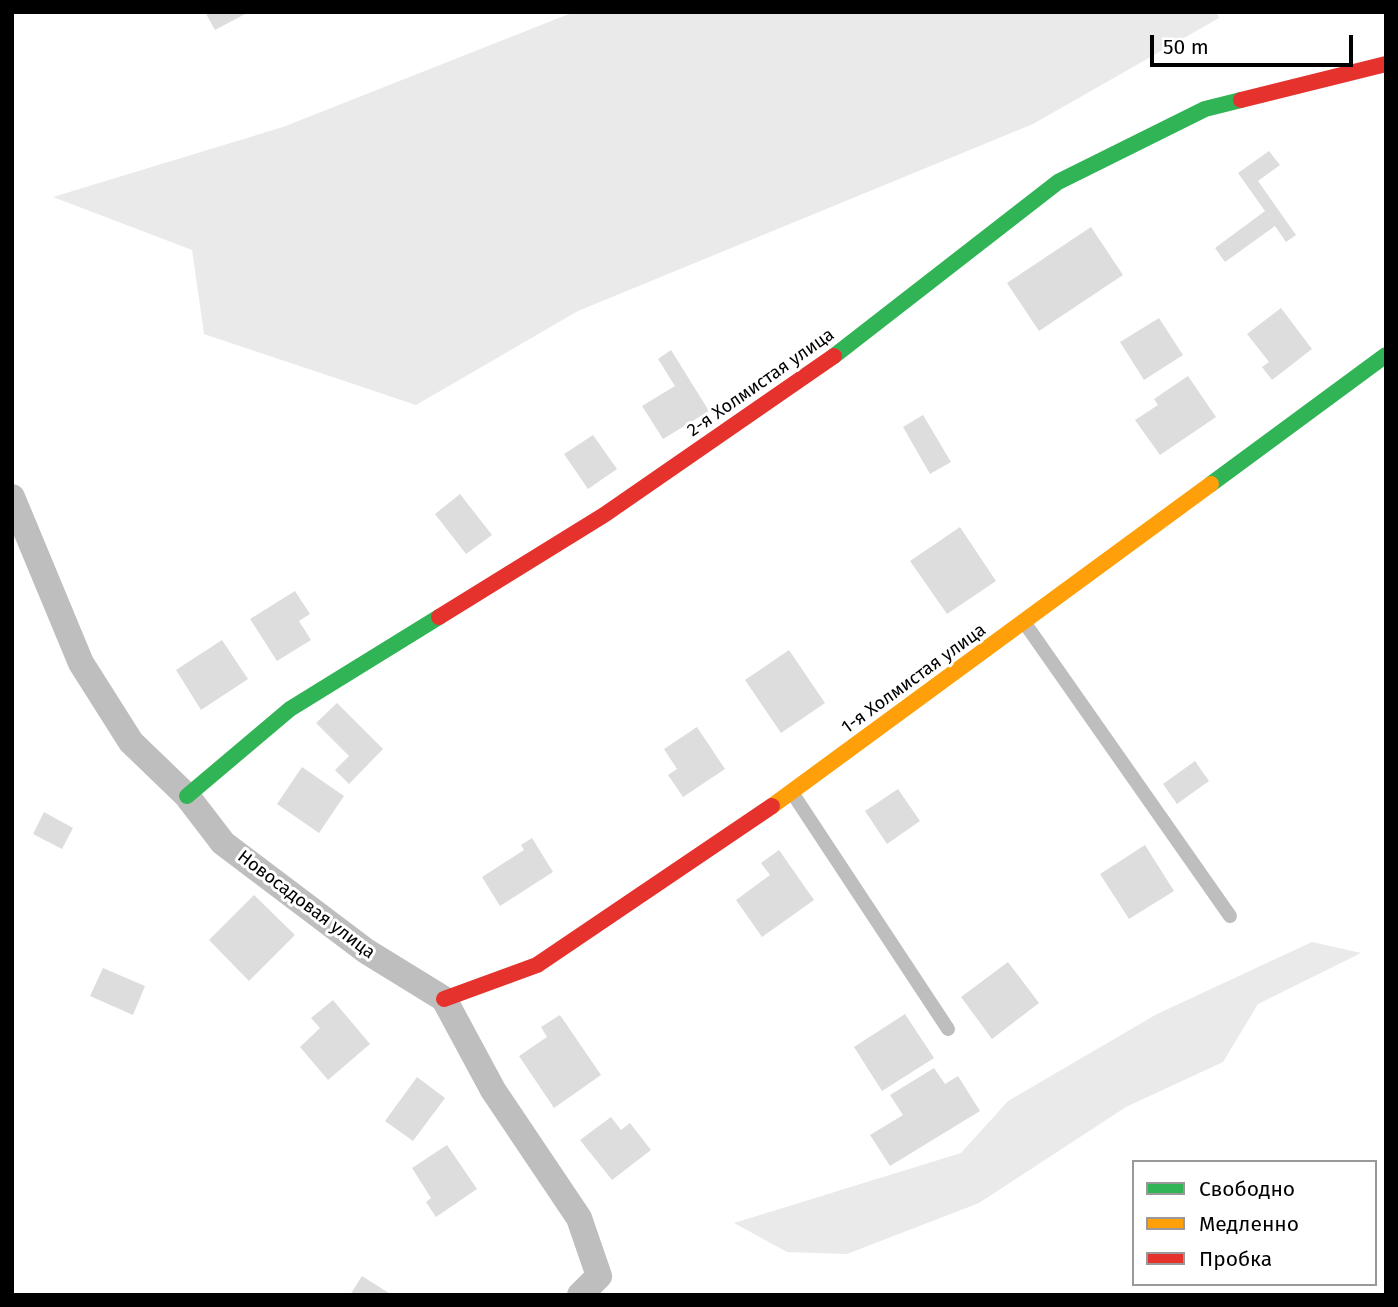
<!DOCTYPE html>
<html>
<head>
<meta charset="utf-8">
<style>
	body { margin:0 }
	#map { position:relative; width:1398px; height:1307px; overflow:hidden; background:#fff; font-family:"Fira Sans",sans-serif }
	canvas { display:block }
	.frame { position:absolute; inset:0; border:14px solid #000; pointer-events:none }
	.legend { position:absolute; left:1132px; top:1160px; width:245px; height:126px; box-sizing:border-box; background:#fff; border:2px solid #999; margin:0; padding:9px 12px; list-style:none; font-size:21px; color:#000 }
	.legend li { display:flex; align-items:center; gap:14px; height:35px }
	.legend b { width:35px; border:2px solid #999 }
	.scale { position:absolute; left:1150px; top:35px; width:203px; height:32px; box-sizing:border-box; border:4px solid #000; border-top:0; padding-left:9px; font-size:21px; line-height:24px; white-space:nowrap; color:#000; -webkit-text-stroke:5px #fff; paint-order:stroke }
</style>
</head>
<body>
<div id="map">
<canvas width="1398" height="1307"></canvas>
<div class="frame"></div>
<ul class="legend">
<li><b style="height:9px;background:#30b455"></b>Свободно</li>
<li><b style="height:9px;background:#ff9f0a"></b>Медленно</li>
<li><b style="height:9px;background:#e5322d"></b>Пробка</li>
</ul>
<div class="scale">50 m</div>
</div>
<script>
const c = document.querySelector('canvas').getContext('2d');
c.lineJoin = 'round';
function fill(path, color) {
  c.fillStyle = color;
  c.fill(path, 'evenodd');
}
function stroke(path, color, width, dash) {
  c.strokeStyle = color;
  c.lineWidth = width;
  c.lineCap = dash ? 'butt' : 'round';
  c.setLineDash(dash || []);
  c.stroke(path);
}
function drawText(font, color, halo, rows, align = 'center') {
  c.font = font + ' "Fira Sans",sans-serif';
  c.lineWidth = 6;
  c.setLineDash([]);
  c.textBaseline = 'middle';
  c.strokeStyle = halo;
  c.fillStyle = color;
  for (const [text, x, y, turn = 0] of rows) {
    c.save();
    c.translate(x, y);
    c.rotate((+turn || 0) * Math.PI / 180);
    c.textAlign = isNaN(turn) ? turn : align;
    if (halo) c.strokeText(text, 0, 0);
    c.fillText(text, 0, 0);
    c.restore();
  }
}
const green = new Path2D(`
	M574,12H1217L1219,18L1033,124L578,311L416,405L204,334L192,250L53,197L283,127Z
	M1312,942L1361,953L1258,1004L1223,1062L1126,1107L979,1203L847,1254L787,1252L734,1223L961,1153L1008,1101L1157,1014Z`);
const building = new Path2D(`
	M205,12H249L215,30Z
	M1269,151L1280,165L1258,181L1296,235L1286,242L1275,226L1225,262L1215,248L1265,211L1238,173Z
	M1091,227L1123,275L1039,331L1007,283Z
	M1281,308L1312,349L1272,380L1262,367L1269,362L1247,334Z
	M1159,318L1183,355L1144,380L1120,342Z
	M671,350L709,411L663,439L642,406L675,386L658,359Z
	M1188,376L1216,417L1160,455L1135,420L1158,405L1154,399Z
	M923,415L951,462L930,474L903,427Z
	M593,435L617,469L588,489L564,454Z
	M460,494L492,535L466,554L435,514Z
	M960,527L996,581L947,614L910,561Z
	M295,591L310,614L299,621L311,640L277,661L250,619Z
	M222,640L248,679L201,710L176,670Z
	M789,650L825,703L781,733L745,680Z
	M337,703L383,749L349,784L335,770L349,756L316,723Z
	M697,727L725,769L683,797L668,775L677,769L664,749Z
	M1195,761L1209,781L1177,804L1163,784Z
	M302,767L344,796L319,833L277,804Z
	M898,789L920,821L887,844L865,811Z
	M44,812L73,828L62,849L33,834Z
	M532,838L553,872L500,906L482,877L524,850L521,845Z
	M1145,845L1174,891L1129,919L1100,874Z
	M779,850L814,900L762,937L736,900L770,875L761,863Z
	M254,895L295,935L249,981L209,940Z
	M1008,962L1039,1003L992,1039L961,997Z
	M103,968L145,986L133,1015L90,996Z
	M333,1000L370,1044L328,1080L300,1047L320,1028L311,1018Z
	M905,1014L934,1058L882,1091L854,1047Z
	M560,1015L601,1075L554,1108L519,1056L547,1037L541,1027Z
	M934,1068L945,1084L958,1076L980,1111L890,1166L870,1135L903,1115L890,1095Z
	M417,1077L445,1098L413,1141L385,1121Z
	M611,1117L621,1130L630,1123L651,1150L612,1180L580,1140Z
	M447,1145L477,1189L436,1217L426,1202L431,1198L412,1168Z
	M362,1276L392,1295H350Z`);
const lane = new Path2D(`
	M1024,622L1230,916
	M793,794L948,1029`);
const street = new Path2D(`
	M12,497L81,663L131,742L187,796L223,843L366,951L444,999L493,1090L579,1218L599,1276L580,1295`);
const fast = new Path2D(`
	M834,356L1058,182L1205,109L1241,100
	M1211,484L1386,355
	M187,796L290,709L439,617`);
const slow = new Path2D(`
	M772,806L1211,484`);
const jam = new Path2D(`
	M1241,100L1386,64
	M439,617L604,515L834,356
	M444,999L537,965L772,806`);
const streetNames = [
	["2-я Холмистая улица",761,383,-35],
	["1-я Холмистая улица",914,679,-36],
	["Новосадовая улица",306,905,37]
];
fill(green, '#eaeaea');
fill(building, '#ddd');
stroke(lane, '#bebebe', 14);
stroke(street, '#bebebe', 26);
stroke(fast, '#30b455', 16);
stroke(slow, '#ff9f0a', 16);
stroke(jam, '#e5322d', 16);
drawText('18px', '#000', '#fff', streetNames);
</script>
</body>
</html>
